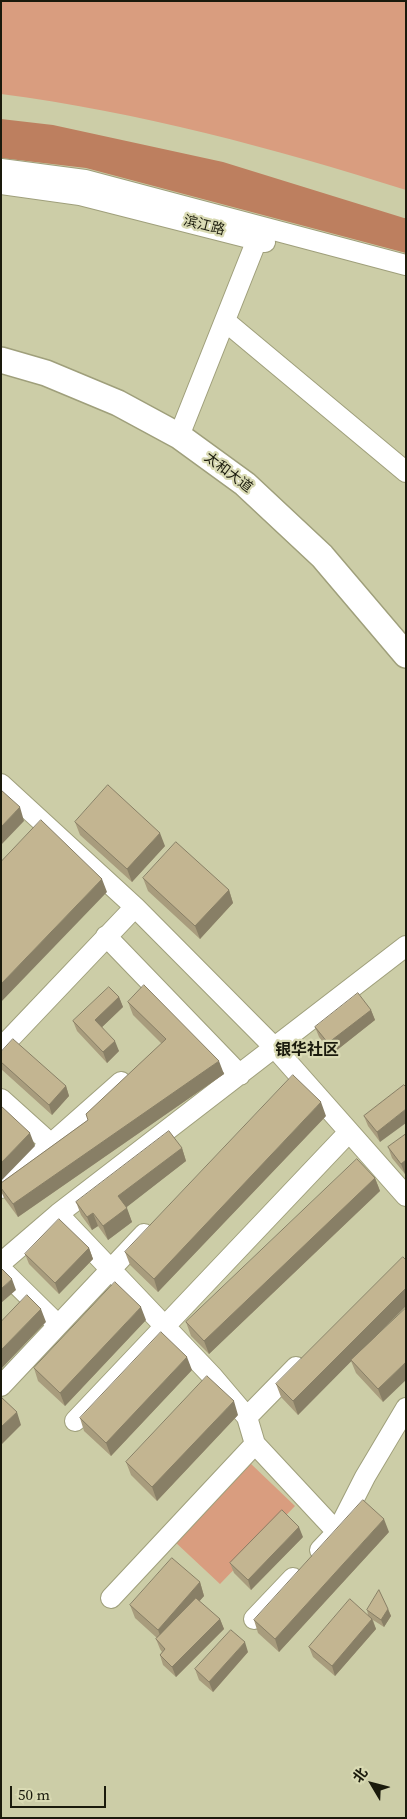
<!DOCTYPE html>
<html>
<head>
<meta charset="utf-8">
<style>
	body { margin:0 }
	#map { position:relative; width:407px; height:1819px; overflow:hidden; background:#cccda7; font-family:"Source Serif 4","Noto Sans SC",serif }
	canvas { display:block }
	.frame { position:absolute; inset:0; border:2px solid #1a1a0c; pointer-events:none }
	.north { position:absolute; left:347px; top:1759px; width:50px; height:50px; -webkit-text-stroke:4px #d9dab3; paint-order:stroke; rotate:307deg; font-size:14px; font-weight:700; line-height:20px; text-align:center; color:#1a1a0c }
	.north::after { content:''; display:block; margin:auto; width:18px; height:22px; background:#1a1a0c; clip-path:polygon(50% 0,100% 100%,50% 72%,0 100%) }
	.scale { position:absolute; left:10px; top:1786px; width:96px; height:22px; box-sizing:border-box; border:2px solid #1a1a0c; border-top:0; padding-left:6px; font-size:15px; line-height:18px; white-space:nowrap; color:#1a1a0c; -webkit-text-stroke:4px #d9dab3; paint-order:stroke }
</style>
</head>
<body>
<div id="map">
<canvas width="407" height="1819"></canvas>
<div class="frame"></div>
<div class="north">北</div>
<div class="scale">50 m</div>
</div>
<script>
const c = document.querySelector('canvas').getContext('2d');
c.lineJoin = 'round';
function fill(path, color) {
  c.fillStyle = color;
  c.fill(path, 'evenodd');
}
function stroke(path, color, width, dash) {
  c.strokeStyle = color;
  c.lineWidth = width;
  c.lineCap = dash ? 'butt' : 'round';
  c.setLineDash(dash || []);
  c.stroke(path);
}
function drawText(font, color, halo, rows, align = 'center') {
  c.font = font + ' "Source Serif 4","Noto Sans SC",serif';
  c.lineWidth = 4.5;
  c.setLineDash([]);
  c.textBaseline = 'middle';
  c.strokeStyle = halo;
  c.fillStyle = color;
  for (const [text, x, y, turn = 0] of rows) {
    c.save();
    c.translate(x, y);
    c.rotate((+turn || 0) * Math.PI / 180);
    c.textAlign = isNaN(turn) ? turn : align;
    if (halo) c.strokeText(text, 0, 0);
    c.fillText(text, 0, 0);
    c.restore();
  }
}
const green = new Path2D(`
	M1,1H406V190C273,148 139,112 1,94Z
	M249,1462L295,1506L220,1584L174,1541Z`);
const forest = new Path2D(`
	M1,119L53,125L223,162L404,218H406V253L86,168L1,158Z`);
const minor = new Path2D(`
	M1,169L85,180L406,265
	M1,184L80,195L265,242
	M225,321L406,472
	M179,436L262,227
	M1,784L135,907L275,1048L406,1196
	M106,936L240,1075
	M1,1048L135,907
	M1,1099L51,1144
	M1,1188L121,1082
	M58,1214L213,1377L247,1417L255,1444L337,1532L320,1550
	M1,1263L58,1214L406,946
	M1,1269L58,1325
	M1,1386L144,1234
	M247,1417L296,1367
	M75,1421L349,1132
	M337,1532L365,1477L406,1408
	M111,1598L255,1444
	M254,1619L293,1578`);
const major = new Path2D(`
	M1,360L46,373L118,403L179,436L245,484L322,556L406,655`);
const wall = new Path2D(`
	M75,822L165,846L132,882L80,835Z
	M143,878L229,890L233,903L200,939L148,891Z
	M119,997L123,1007L102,1027L119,1051L107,1063L77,1031L73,1021Z
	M128,1002L224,1074L18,1217L4,1198L1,1191V1183L88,1120L162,1044L133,1015Z
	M371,1010L375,1020L332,1054L319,1037L315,1027Z
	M1,1052L66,1086L69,1096L52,1115L1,1069Z
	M404,1085L380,1142L368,1126L364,1116Z
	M326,1116L158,1292L130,1265L125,1252Z
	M406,1134V1173L405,1174L392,1158L388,1147Z
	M182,1148L186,1161L126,1207L132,1222L108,1240L98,1226L92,1230L81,1215L76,1202Z
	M375,1178L380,1191L209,1354L191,1336L186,1322Z
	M89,1248L93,1259L59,1294L29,1264L25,1254Z
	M406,1306L376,1336L383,1402L356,1373L351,1361L298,1415L281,1397L276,1384Z
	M146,1320L65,1406L38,1381L34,1368Z
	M192,1370L111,1456L84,1431L80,1418Z
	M238,1415L157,1501L131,1475L126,1462Z
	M389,1532L279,1652L258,1633L254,1620Z
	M303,1537L251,1590L234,1573L230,1563Z
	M200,1582L204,1596L199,1601L220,1619L224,1629L176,1677L163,1665L160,1655L162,1652L160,1649L156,1639L157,1638L135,1618L130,1605Z
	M388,1609L391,1616L384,1627L373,1620L376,1629L335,1676L313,1657L309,1647L368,1615L367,1610Z
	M248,1652L213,1692L199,1680L195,1669Z`);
const shadedWall = new Path2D(`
	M20,807L24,821L1,845V827Z
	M160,833L165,846L132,882L127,869Z
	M102,879L107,892L1,1002V984Z
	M229,890L233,903L200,939L195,926Z
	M119,997L123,1007L99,1030L95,1020Z
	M371,1010L375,1020L332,1054L328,1043Z
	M115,1041L119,1051L107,1063L103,1052Z
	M219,1061L224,1074L18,1217L13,1204Z
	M66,1086L69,1096L52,1115L49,1105Z
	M321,1102L326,1116L158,1292L154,1279Z
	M406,1109V1123L380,1142L377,1132Z
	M30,1133L35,1146L1,1181V1163Z
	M182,1148L186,1161L123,1210L118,1196Z
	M406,1160V1173L405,1174L401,1164Z
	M375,1178L380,1191L209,1354L204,1341Z
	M127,1208L132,1222L108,1240L103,1226Z
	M93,1213L98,1226L92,1230L87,1217Z
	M89,1248L93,1259L59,1294L55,1283Z
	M12,1279L16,1290L1,1303V1289Z
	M406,1288V1306L298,1415L293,1401Z
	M141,1307L146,1320L65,1406L60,1393Z
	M41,1309L46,1322L1,1369V1350Z
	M187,1357L192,1370L111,1456L106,1443Z
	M406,1362V1380L383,1402L378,1389Z
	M234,1401L238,1415L157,1501L152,1487Z
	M17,1412L21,1425L1,1445V1427Z
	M384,1519L389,1532L279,1652L275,1639Z
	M299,1527L303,1537L251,1590L248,1580Z
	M200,1582L204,1596L163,1643L158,1630Z
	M388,1609L391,1616L384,1627L381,1620Z
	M220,1619L224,1629L176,1677L172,1667Z
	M372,1619L376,1629L335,1676L332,1666Z
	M245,1642L248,1652L213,1692L209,1682Z`);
const building = new Path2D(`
	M108,785L160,833L127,869L75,822Z
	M1,790L20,807L1,827Z
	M41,820L102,879L1,984V862Z
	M176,842L229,890L195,926L143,878Z
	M144,985L219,1061L13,1204L1,1188V1183L88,1120L86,1114L166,1039L128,1002Z
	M109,987L119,997L95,1020L115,1041L103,1052L73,1021Z
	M358,993L371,1010L328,1043L315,1027Z
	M13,1039L66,1086L49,1105L1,1062V1052Z
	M293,1075L321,1102L154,1279L125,1252Z
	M404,1085L406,1087V1109L377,1132L364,1116Z
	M1,1106L30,1133L1,1163Z
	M169,1131L182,1148L118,1196L127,1208L103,1226L93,1213L87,1217L76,1202Z
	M406,1134V1160L401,1164L388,1147Z
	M357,1159L375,1178L204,1341L186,1322Z
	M59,1219L89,1248L55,1283L25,1254Z
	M403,1257L406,1260V1288L293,1401L276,1384Z
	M1,1268L12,1279L1,1289Z
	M115,1282L141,1307L60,1393L34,1368Z
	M27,1295L41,1309L1,1350V1322Z
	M406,1308V1362L378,1389L351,1360Z
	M161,1332L187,1357L106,1443L80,1418Z
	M207,1376L234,1401L152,1487L126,1462Z
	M1,1397L17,1412L1,1427Z
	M363,1500L384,1519L275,1639L254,1620Z
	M282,1510L299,1527L248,1580L230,1563Z
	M172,1558L200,1582L158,1630L130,1605Z
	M379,1590L388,1609L381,1620L367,1610Z
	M196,1598L220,1619L172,1667L160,1655L165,1649L156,1639Z
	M350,1599L372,1619L332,1666L309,1647Z
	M231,1630L245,1642L209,1682L195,1669Z`);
const streetNames = [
	["滨江路",204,226,14],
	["太和大道",228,473,37]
];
const quarterNames = [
	["银华社区",307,1051]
];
fill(green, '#d99d7f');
fill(forest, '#bd7f5f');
stroke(minor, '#9f9f7b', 22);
stroke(major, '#9f9f7b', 28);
stroke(minor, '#fff', 20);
stroke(major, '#fff', 25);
fill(wall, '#a89c7d');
fill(shadedWall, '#887f66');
fill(building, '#c3b591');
stroke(building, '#887f66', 1);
drawText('14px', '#1a1a0c', '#d9dab3', streetNames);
drawText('bold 16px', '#1a1a0c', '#d9dab3', quarterNames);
</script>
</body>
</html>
